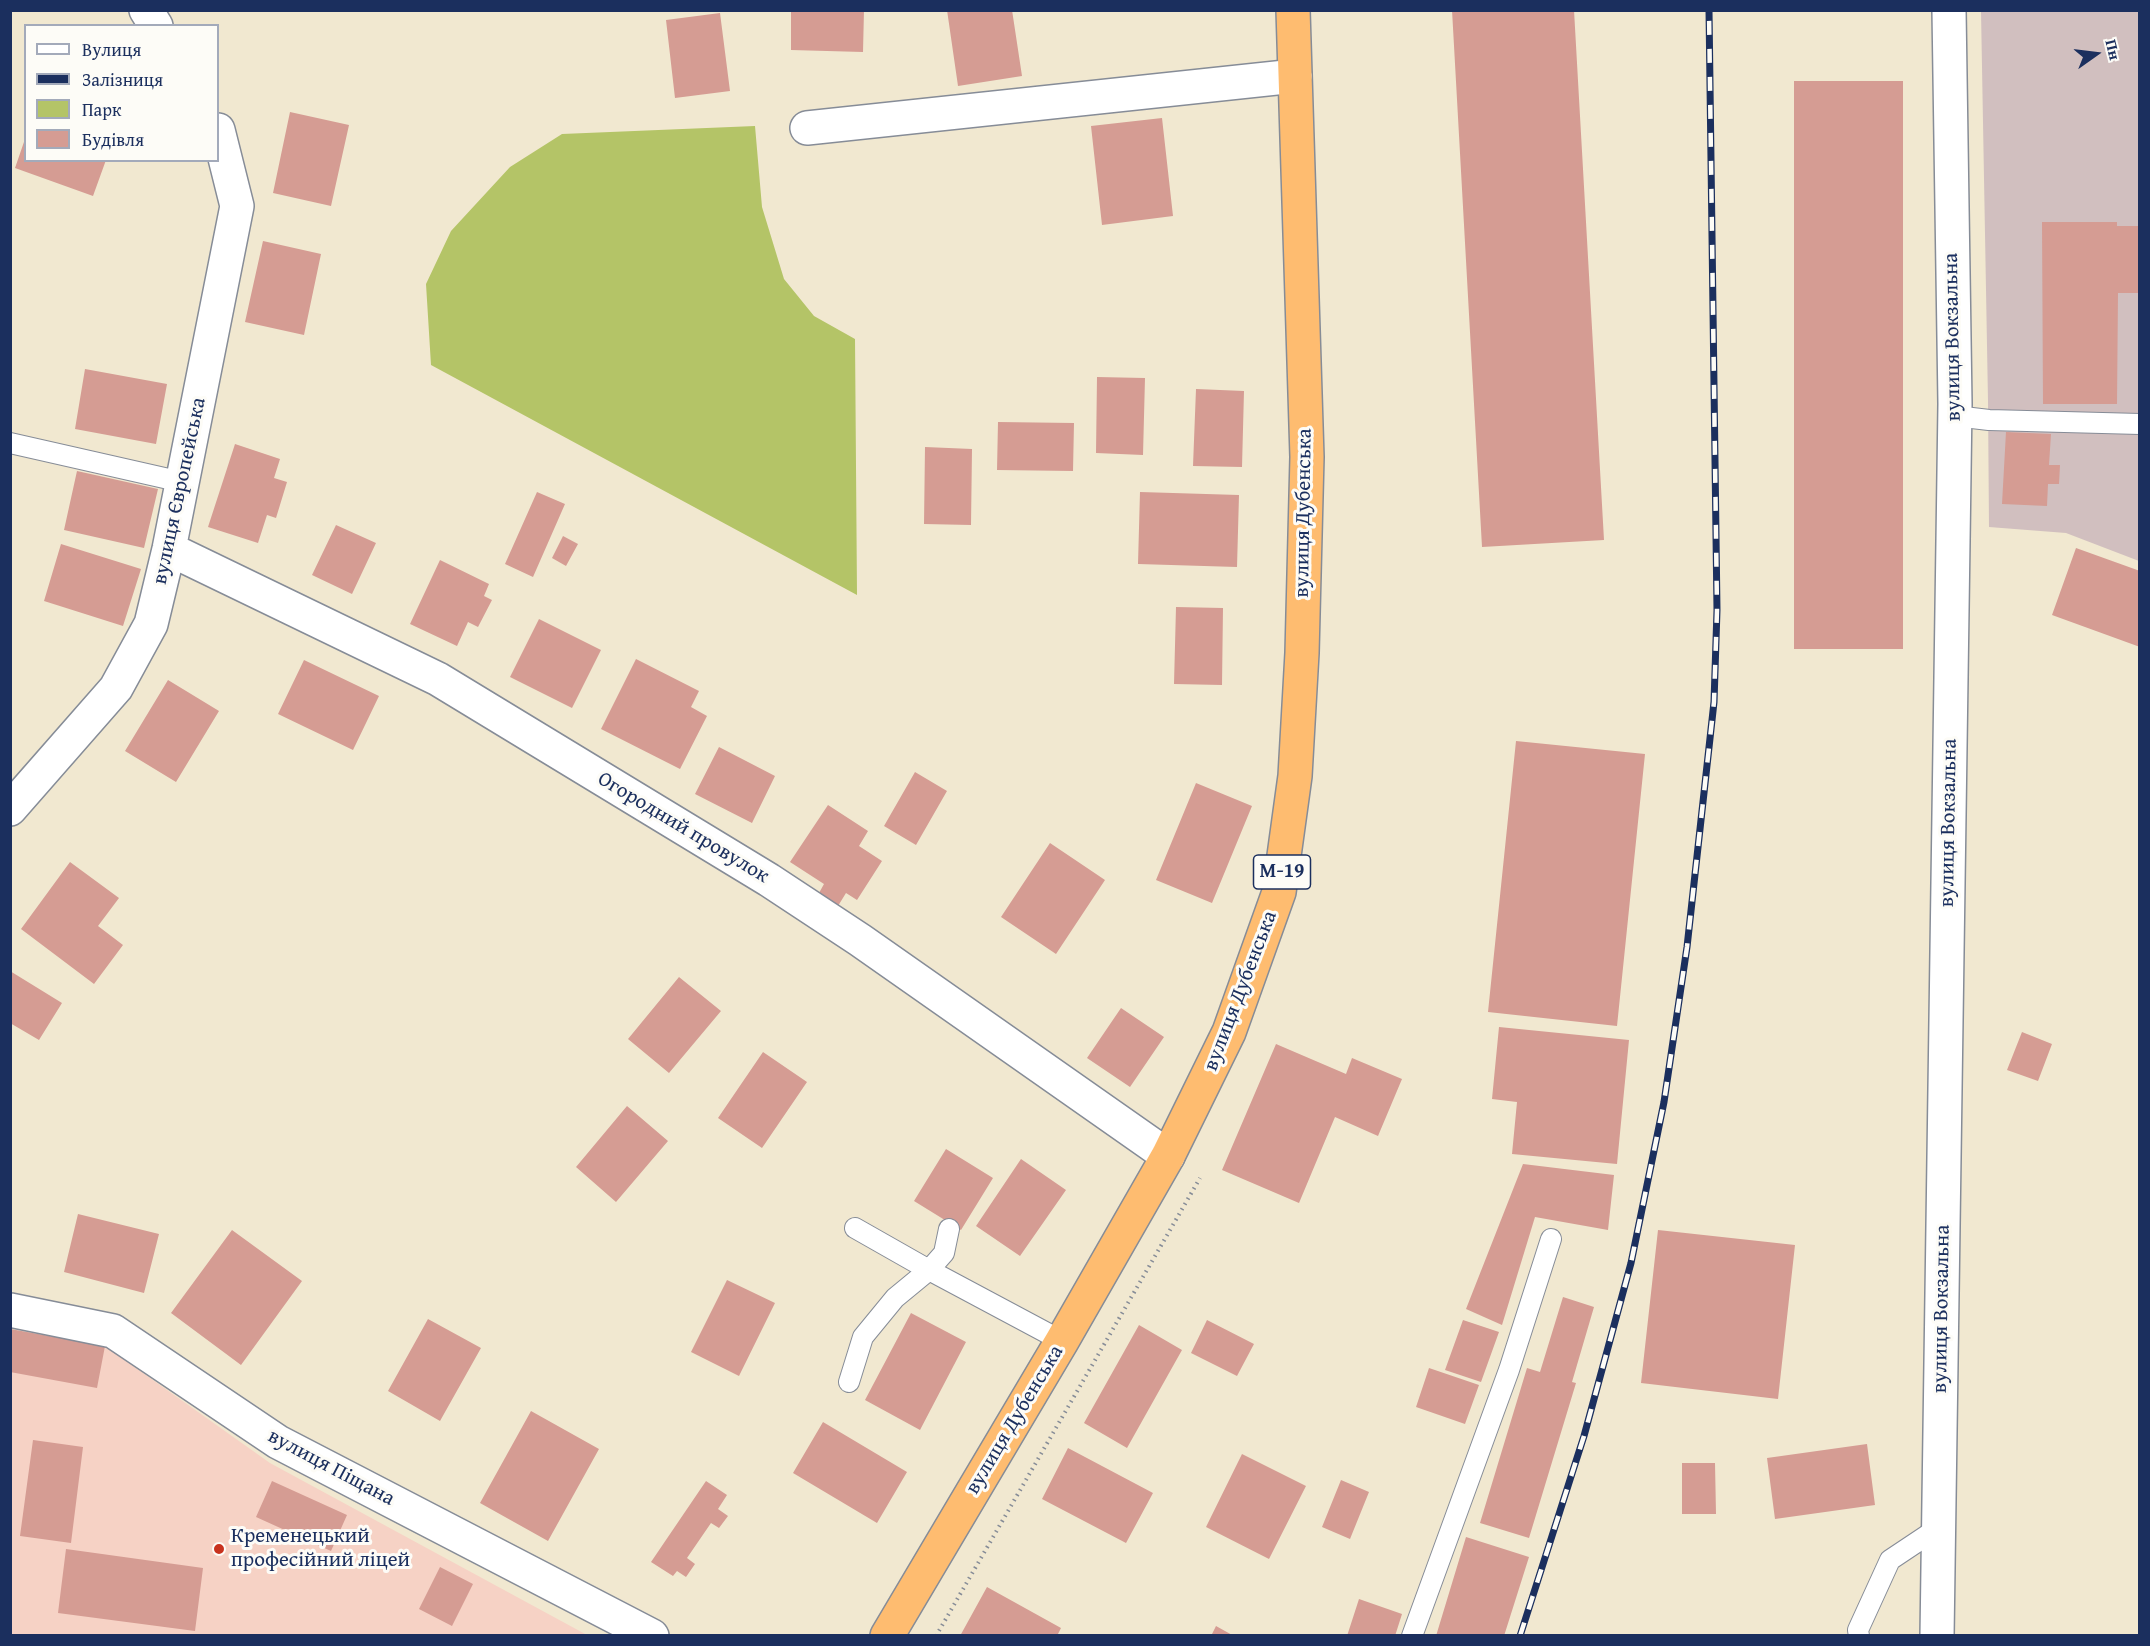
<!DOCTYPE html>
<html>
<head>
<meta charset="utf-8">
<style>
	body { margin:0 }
	#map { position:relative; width:2150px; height:1646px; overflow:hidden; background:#f1e8d0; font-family:"Gentium Book Plus",serif }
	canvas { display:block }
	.frame { position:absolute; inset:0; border:12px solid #1b2f5e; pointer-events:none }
	.legend { position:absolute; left:24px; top:24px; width:195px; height:138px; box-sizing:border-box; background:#fdfcf7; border:2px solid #a3aaba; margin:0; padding:8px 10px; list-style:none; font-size:18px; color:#1b2f5e }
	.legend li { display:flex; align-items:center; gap:12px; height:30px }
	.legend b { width:30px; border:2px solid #a3aaba }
	.north { position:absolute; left:2066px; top:24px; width:60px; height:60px; -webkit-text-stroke:4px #fdfcf7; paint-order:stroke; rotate:76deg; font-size:16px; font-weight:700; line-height:24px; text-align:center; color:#1b2f5e }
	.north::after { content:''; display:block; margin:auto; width:21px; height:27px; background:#1b2f5e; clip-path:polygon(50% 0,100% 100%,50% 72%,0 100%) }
</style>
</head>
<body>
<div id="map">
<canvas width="2150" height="1646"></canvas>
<div class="frame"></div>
<ul class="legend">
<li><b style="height:8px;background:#fff"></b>Вулиця</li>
<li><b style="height:8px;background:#1b2f5e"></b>Залізниця</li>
<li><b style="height:16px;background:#b4c467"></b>Парк</li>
<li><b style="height:16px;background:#d59c93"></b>Будівля</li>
</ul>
<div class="north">Пн</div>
</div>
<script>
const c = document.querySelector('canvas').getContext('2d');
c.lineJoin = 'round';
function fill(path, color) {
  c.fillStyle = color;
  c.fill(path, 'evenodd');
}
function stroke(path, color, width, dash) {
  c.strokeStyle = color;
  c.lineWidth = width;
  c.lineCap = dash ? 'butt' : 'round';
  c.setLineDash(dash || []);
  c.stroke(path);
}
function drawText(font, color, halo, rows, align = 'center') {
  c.font = font + ' "Gentium Book Plus",serif';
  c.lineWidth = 6;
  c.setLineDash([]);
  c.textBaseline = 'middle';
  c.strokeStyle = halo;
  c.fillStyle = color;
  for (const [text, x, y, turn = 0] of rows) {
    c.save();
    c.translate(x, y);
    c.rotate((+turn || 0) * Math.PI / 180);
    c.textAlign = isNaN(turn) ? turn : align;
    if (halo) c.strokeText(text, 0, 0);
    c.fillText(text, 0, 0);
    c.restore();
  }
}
const built = new Path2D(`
	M10,1329L105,1346L270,1463L587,1635H11Z`);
const industrial = new Path2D(`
	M1981,11H2139V561L2066,533L1989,527L1988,401Z`);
const green = new Path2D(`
	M755,126L762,207L784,279L814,316L855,339L857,595L431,365L426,284L451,231L510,167L562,134Z`);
const building = new Path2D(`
	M791,10H864L863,52L791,50Z
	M947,10H1012L1022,76L958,86Z
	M1452,10H1574L1604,540L1482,547Z
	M720,13L730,91L675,98L666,20Z
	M1794,81H1903V649H1794Z
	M290,112L349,125L331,206L273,193Z
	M1162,118L1173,216L1102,225L1091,126Z
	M25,139L26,160H106L93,196L15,168Z
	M2042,222H2117V226H2140V293H2118L2117,404H2043Z
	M263,241L321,254L304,335L245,322Z
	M85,369L167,384L156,444L75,429Z
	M1097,377L1145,378L1143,455L1096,453Z
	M1196,389L1244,391L1242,467L1193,466Z
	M998,422L1074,423L1073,471L997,470Z
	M2006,432L2051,434L2049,465H2060L2059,484H2048L2047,506L2002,504Z
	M235,444L280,459L274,478L287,482L276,518L267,515L258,543L208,527Z
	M925,447L972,449L971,525L924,524Z
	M77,471L158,489L144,548L64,530Z
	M537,492L565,504L533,577L505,564Z
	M1140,492L1239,495L1237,567L1138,564Z
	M336,525L376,543L352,594L312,575Z
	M563,536L578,544L566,566L552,558Z
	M61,544L141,569L123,626L44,601Z
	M2076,548L2140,571V647L2052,615Z
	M440,560L489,584L484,596L492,600L478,627L468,622L457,646L410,624Z
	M1176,607L1223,608L1222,685L1174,684Z
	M539,619L601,650L572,708L510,677Z
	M636,659L699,691L691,707L707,716L680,769L601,729Z
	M304,660L379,696L353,750L278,714Z
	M168,680L219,711L176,782L125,751Z
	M1516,741L1645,754L1617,1026L1488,1012Z
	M719,747L775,776L752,823L695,794Z
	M915,772L947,791L916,845L884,826Z
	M1196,783L1252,806L1212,903L1156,880Z
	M828,805L868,831L859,846L882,861L857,900L846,893L838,906L819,893L824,884L790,862Z
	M1050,843L1105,880L1056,954L1001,917Z
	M70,862L119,898L98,926L123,945L94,984L21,929Z
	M10,971L62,1003L39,1040L10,1023Z
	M679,977L721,1011L669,1073L628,1039Z
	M1121,1008L1164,1037L1130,1087L1087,1058Z
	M1499,1027L1629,1040L1617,1164L1512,1154L1517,1102L1492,1099Z
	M2022,1032L2052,1044L2038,1081L2007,1070Z
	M1276,1044L1346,1074L1352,1058L1402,1079L1378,1136L1335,1117L1299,1203L1222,1170Z
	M763,1052L807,1082L762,1148L718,1118Z
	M627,1106L668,1141L616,1202L576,1167Z
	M946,1149L993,1178L961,1230L914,1201Z
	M1021,1159L1066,1190L1020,1256L976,1226Z
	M1523,1164L1614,1175L1608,1230L1535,1217L1502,1325L1466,1309Z
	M78,1214L159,1234L144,1293L64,1272Z
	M232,1230L302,1281L241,1365L171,1313Z
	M1658,1230L1795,1245L1778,1399L1641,1383Z
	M727,1280L775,1303L739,1376L691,1352Z
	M1563,1297L1594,1307L1572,1382L1576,1383L1529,1538L1480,1523L1527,1368L1540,1372Z
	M911,1313L966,1342L920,1430L865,1400Z
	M428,1319L481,1348L440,1421L388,1391Z
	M1207,1320L1254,1344L1237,1376L1191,1353Z
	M1463,1320L1499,1332L1481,1382L1445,1370Z
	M1139,1325L1182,1350L1127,1448L1084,1423Z
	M10,1329L105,1346L97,1388L10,1372Z
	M1429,1368L1479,1385L1465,1424L1416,1407Z
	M531,1411L599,1449L548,1541L480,1503Z
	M823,1422L907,1472L877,1523L793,1473Z
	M33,1440L83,1447L71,1543L20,1536Z
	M1867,1444L1875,1505L1775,1519L1767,1458Z
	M1068,1448L1153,1493L1126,1543L1042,1499Z
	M1242,1454L1306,1486L1269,1559L1206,1527Z
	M1682,1463H1715L1716,1514H1682Z
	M1341,1480L1369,1492L1350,1539L1322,1527Z
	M272,1481L347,1515L331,1551L256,1517Z
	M706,1481L727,1495L718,1509L728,1516L719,1528L711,1523L687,1558L695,1564L686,1577L677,1571L673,1576L651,1562Z
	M1466,1537L1529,1557L1504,1636H1436Z
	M66,1549L203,1568L195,1631L58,1613Z
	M440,1567L473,1584L452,1626L419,1609Z
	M987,1587L1061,1628L1057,1636H960Z
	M1359,1599L1402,1614L1395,1636H1347Z
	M1216,1626L1234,1636H1211Z`);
const path = new Path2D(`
	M936,1636L1200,1178`);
const lane = new Path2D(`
	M1955,416L1989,420L2140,424
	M10,443L182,482
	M855,1228L929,1270L1062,1341
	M849,1382L863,1337L895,1298L929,1270L944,1253L949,1229
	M1412,1636L1509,1370L1551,1239
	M1859,1636L1858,1630L1890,1560L1938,1528`);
const street = new Path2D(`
	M146,10L156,26
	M807,128L1295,76
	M169,549L438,679L769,880L860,940L1168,1156
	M10,809L116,688L151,624L169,549L237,206L218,130
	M10,1310L113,1331L278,1442L652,1636
	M1937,1636L1955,404L1949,10`);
const highway = new Path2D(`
	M887,1636L1062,1341L1168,1156L1229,1032L1279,892L1295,776L1302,653L1307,457L1293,10`);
const rail = new Path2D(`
	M1520,1636L1584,1436L1631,1263L1664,1102L1687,947L1701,820L1714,702L1717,610L1709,10`);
const markers = [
	[219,1549,6,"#c8321e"]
];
const shields = [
	[1282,872,57]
];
const shieldNames = [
	["М-19",1282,872]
];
const streetNames = [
	["вулиця Вокзальна",1953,337,-91],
	["вулиця Європейська",180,491,-78],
	["вулиця Дубенська",1304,513,-89],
	["вулиця Вокзальна",1949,823,-89],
	["Огородний провулок",683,828,31],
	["вулиця Дубенська",1241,991,-69],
	["вулиця Вокзальна",1942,1309,-89],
	["вулиця Дубенська",1015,1420,-59],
	["вулиця Піщана",331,1468,28]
];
const poiNames = [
	["Кременецький",231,1537],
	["професійний ліцей",231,1561]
];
fill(built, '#f6d2c5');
fill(industrial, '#d1bfbf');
fill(green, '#b4c467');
fill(building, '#d59c93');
stroke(lane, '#868c97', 22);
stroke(street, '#868c97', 36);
stroke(highway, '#868c97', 36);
stroke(path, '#868c97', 4, [1.5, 4.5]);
stroke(lane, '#fff', 20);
stroke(street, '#fff', 33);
stroke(highway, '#febc70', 33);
stroke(rail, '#1b2f5e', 7);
stroke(rail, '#fdfcf7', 4.5, [14]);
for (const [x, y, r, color] of markers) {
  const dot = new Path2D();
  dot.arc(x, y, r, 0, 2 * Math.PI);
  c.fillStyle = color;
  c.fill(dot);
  stroke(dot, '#fdfcf7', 2);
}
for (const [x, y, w] of shields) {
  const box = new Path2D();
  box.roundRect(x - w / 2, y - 17, w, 34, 4.5);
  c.fillStyle = '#fdfcf7';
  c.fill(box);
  stroke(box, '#1b2f5e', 1.5);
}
drawText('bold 20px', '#1b2f5e', null, shieldNames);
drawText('21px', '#1b2f5e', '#fdfcf7', streetNames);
drawText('21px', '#1b2f5e', '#fdfcf7', poiNames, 'left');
</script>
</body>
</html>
